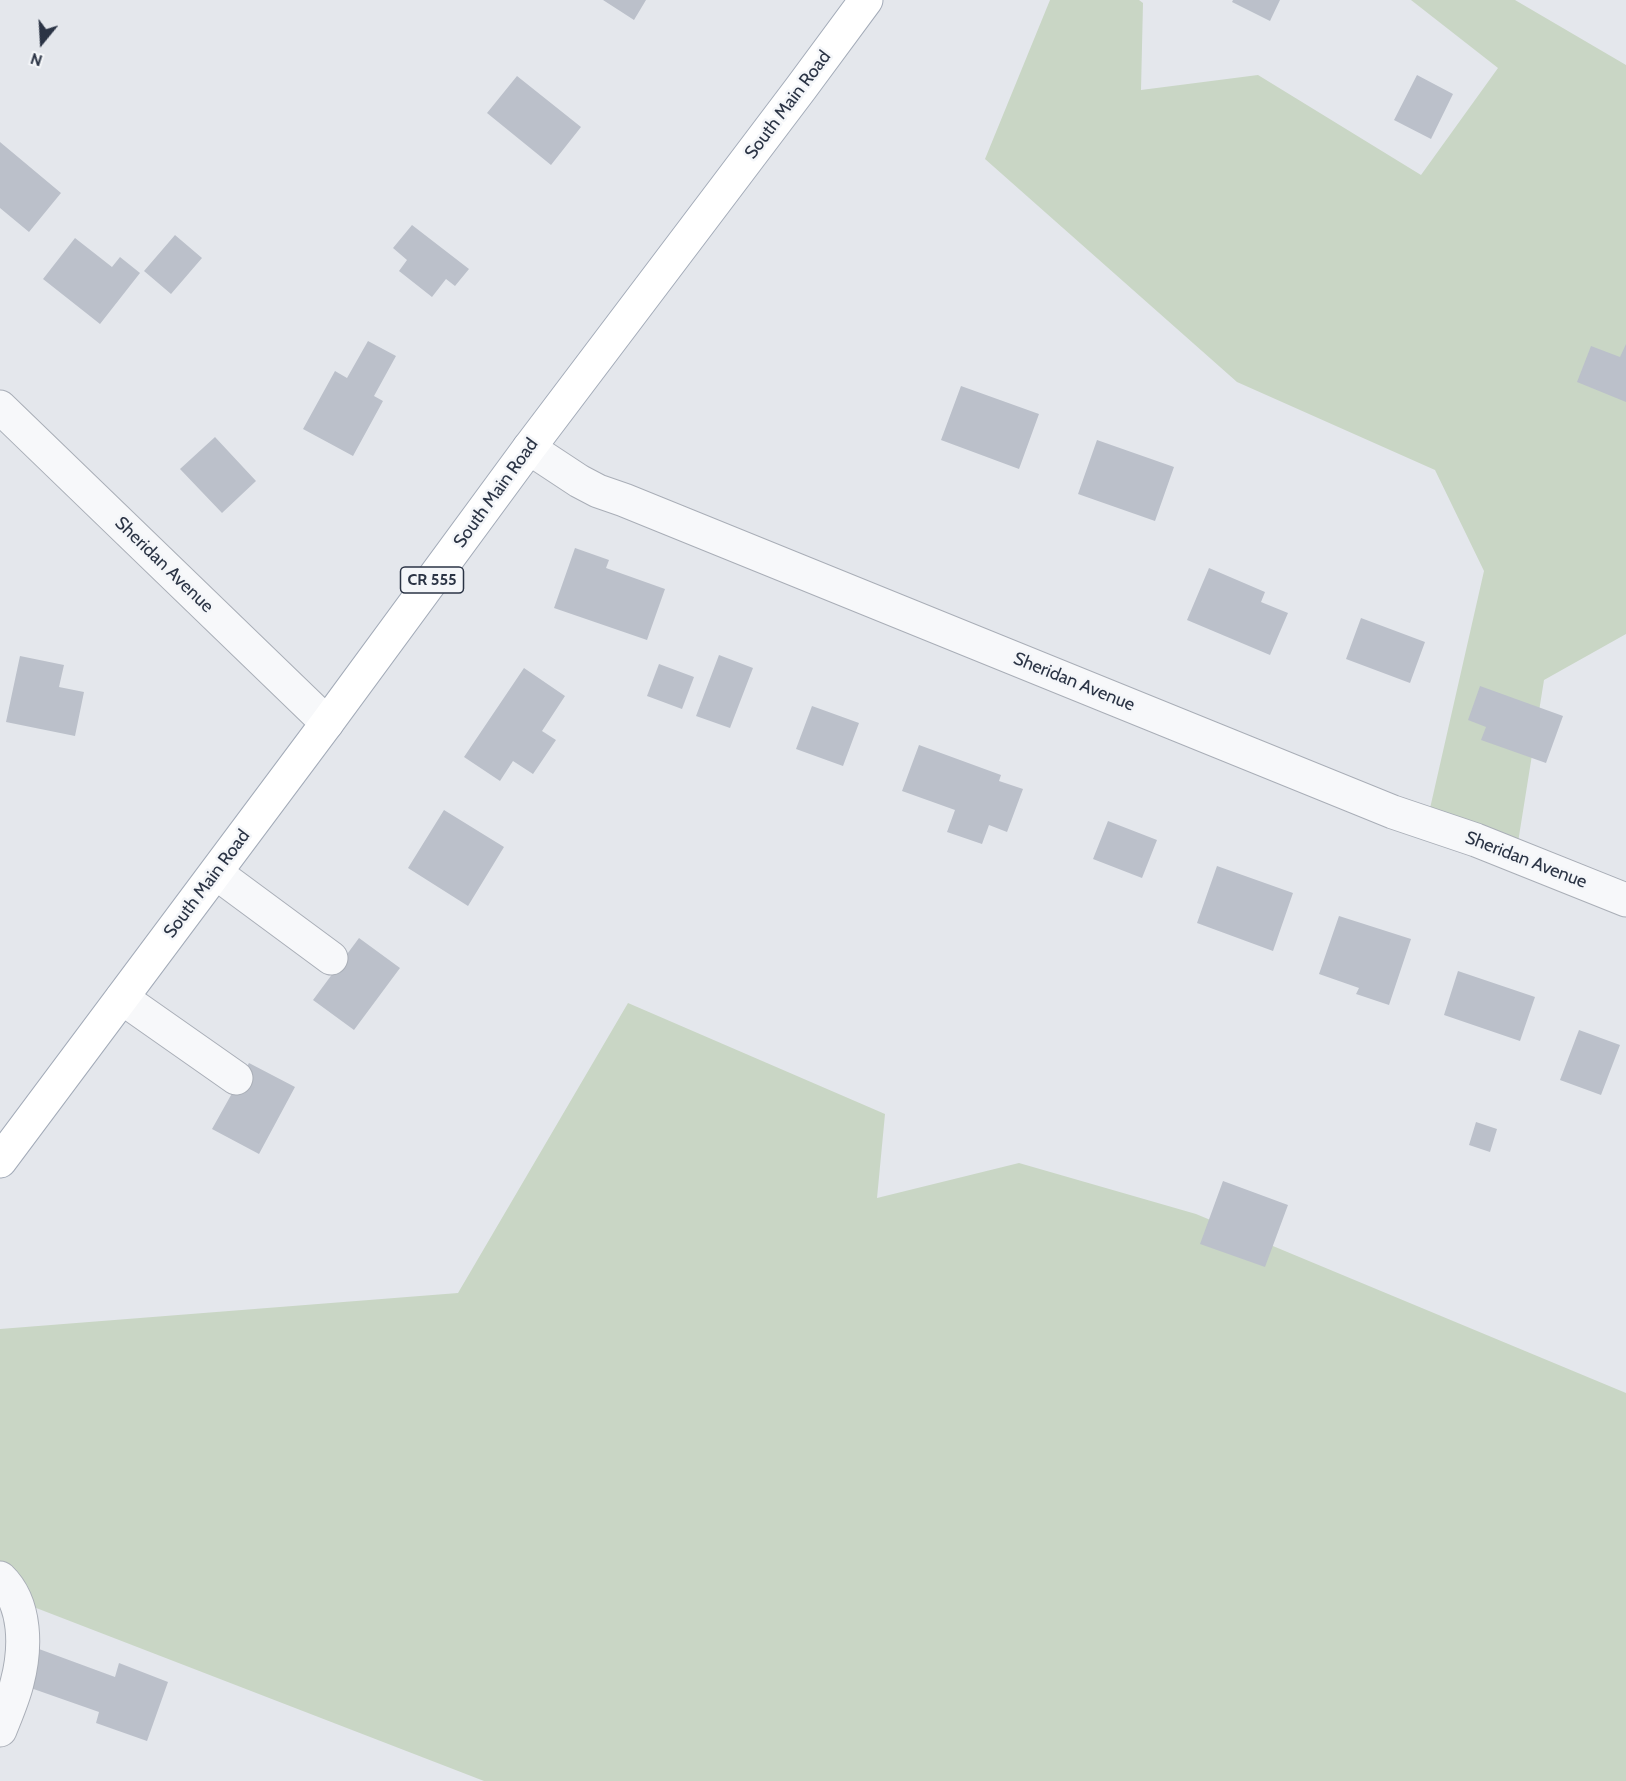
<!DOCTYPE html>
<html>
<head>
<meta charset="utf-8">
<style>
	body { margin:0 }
	#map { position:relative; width:1626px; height:1781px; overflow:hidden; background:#e4e7ec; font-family:Cabin,sans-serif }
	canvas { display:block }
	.north { position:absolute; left:12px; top:12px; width:60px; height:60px; -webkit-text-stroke:4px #f4f6f9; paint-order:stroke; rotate:198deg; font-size:16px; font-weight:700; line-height:24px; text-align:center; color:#2b3445 }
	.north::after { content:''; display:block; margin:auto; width:21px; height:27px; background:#2b3445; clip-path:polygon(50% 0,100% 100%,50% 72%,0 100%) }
</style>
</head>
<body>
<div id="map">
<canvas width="1626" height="1781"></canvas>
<div class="north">N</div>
</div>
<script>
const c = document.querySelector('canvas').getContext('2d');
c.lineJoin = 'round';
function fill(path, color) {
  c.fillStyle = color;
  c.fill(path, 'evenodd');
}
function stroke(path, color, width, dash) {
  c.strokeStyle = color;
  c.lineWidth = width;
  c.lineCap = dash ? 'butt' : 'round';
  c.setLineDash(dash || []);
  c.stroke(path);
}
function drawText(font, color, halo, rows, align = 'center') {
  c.font = font + ' Cabin,sans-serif';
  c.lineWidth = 5;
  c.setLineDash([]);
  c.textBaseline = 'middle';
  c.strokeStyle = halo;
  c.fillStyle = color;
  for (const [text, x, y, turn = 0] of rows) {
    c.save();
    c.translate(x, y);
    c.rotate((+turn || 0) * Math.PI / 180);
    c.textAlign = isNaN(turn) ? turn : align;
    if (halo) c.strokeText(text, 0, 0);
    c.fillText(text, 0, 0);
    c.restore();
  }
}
const green = new Path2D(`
	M1050,0H1139L1143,3L1141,90L1258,75L1421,175L1498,68L1411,0H1515L1626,65V634L1544,680L1515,861L1426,826L1484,571L1435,470L1237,382L985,159Z
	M628,1003L885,1114L877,1198L1019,1163L1196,1214L1626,1393V1781H484L0,1594V1329L458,1293Z`);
const building = new Path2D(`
	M603,0H646L634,20Z
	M1233,0H1280L1270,21L1232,2Z
	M1417,75L1453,94L1431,139L1394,120Z
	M517,76L581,127L551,165L487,113Z
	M0,142L61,193L29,232L0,208Z
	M412,225L469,269L455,286L446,279L432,297L399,271L407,260L393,248Z
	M175,235L202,258L171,294L144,271Z
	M75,238L112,267L120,257L140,273L100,324L43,279Z
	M368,341L396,356L374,396L383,401L353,456L303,429L335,371L347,378Z
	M1626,344V402L1577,382L1591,346L1620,357Z
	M961,386L1039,414L1019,469L941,440Z
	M215,437L256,481L222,513L180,469Z
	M1097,440L1174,467L1155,521L1078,494Z
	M575,548L609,560L606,568L665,589L647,640L554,608Z
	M1209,568L1265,592L1261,602L1288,613L1270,655L1187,620Z
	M1361,618L1425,642L1410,683L1346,659Z
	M719,655L753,668L730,728L696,716Z
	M20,656L64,665L59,687L84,692L75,736L6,722Z
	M659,664L694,677L682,709L647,696Z
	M524,668L565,696L542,731L556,740L533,774L513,761L500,781L464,757Z
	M1480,686L1563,716L1546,763L1481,740L1486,727L1468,720Z
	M812,706L859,723L843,766L796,749Z
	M919,745L1001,775L999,781L1023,789L1007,832L989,825L982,844L947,832L955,810L902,791Z
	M444,810L504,847L468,906L408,868Z
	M1108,821L1157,840L1142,878L1093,859Z
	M1217,866L1293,893L1273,951L1197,923Z
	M1339,916L1411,939L1389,1005L1356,994L1359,988L1319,974Z
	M359,938L400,968L354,1030L313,1000Z
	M1458,971L1535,997L1520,1041L1444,1015Z
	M1579,1030L1620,1045L1601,1095L1560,1080Z
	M249,1063L295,1087L259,1154L212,1129Z
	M1476,1122L1497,1129L1490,1152L1469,1145Z
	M1223,1181L1288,1205L1265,1267L1200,1244Z
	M39,1649L115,1677L119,1663L168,1682L147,1741L96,1723L99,1712L25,1686Z`);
const minor = new Path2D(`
	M0,407L327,723
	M529,448L579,481L598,491L624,500L1393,812L1476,840L1626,900
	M216,873L331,958
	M122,998L236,1078
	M0,1578C27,1604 26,1649 17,1683C13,1699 6,1715 0,1730`);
const major = new Path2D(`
	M0,1161L327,723L529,448L801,88L866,0`);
const shields = [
	[432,580,63]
];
const shieldNames = [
	["CR 555",432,580]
];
const streetNames = [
	["South Main Road",788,105,-53],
	["South Main Road",496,493,-54],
	["Sheridan Avenue",164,565,44],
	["Sheridan Avenue",1074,682,22],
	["Sheridan Avenue",1526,860,21],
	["South Main Road",207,884,-53]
];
fill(green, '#c9d6c5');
fill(building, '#bbc0ca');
stroke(minor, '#a9aeb7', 35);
stroke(major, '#a3abb8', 35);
stroke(minor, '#f7f8fa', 33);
stroke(major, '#fff', 33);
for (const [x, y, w] of shields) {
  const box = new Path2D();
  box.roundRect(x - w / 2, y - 13, w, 26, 4.5);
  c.fillStyle = '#f4f6f9';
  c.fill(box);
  stroke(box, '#2b3445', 1.5);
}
drawText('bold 16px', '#2b3445', null, shieldNames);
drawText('18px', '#2b3445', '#f4f6f9', streetNames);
</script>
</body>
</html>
